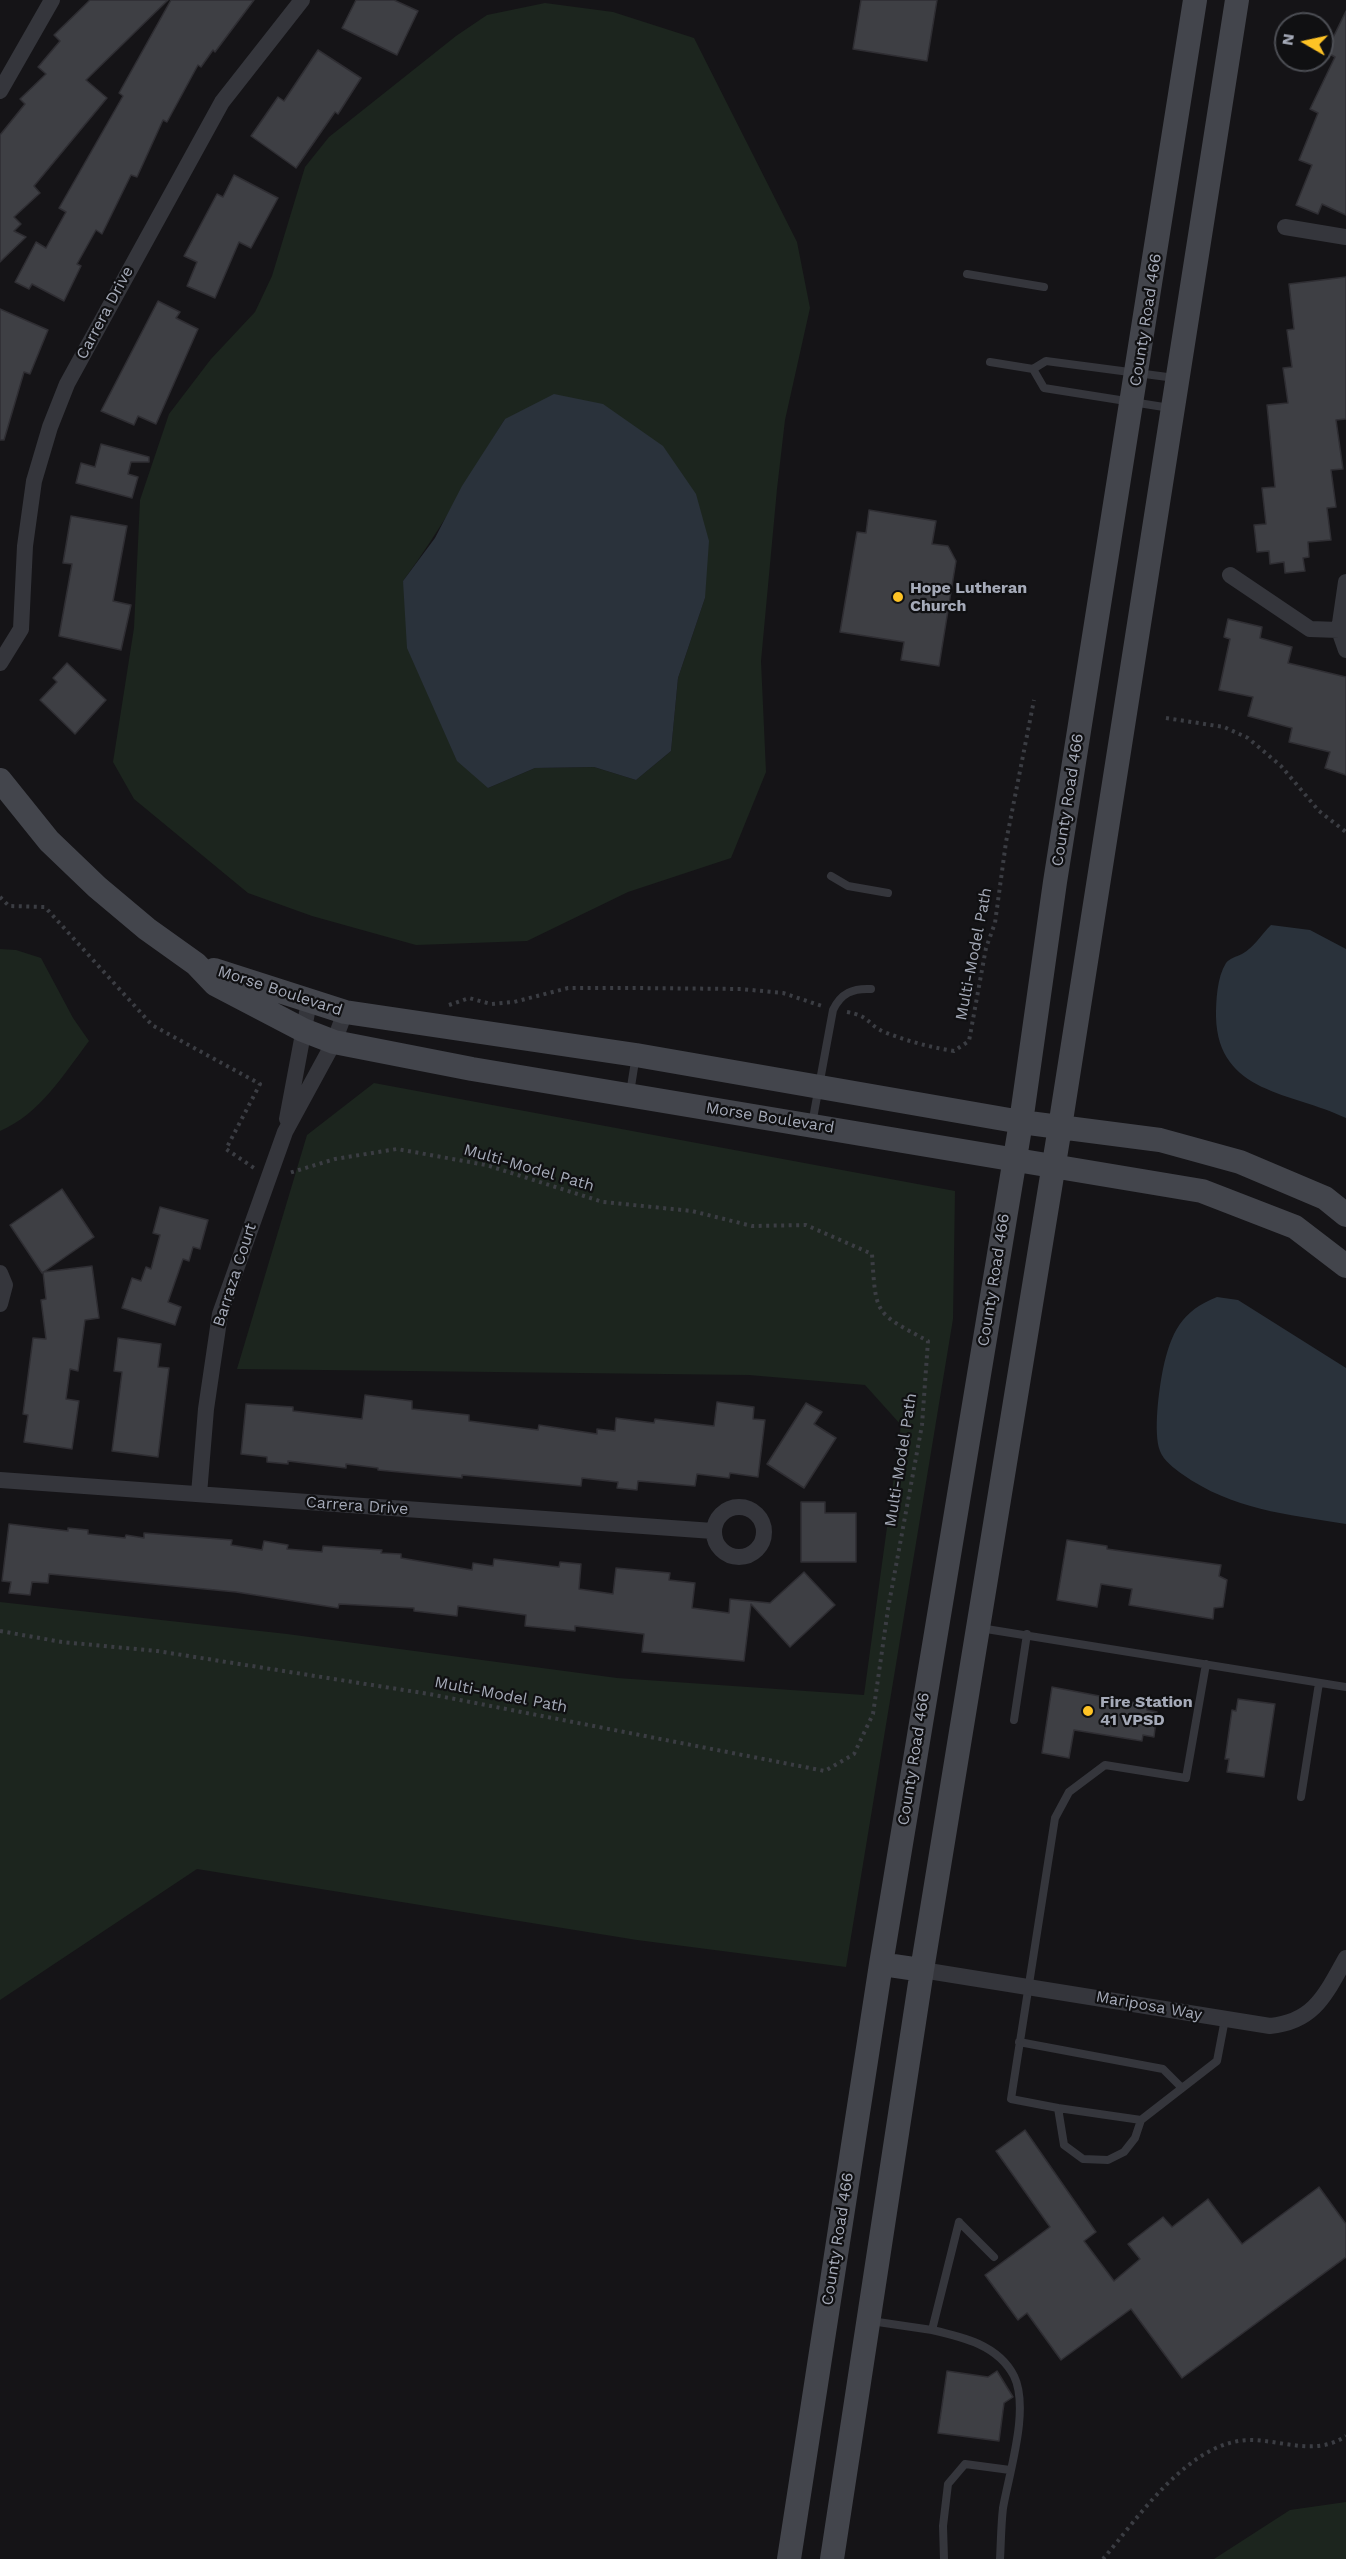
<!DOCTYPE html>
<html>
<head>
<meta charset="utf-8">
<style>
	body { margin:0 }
	#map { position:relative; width:1346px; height:2559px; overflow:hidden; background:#151417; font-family:"Work Sans",sans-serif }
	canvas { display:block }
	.north { position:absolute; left:1274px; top:12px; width:60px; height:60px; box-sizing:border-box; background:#101012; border:2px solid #4c4e54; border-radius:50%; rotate:279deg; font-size:16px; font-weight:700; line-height:24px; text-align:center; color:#a5aab8 }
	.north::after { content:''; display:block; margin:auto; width:21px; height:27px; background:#fec325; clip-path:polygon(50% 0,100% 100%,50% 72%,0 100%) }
</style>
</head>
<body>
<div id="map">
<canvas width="1346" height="2559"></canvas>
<div class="north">N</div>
</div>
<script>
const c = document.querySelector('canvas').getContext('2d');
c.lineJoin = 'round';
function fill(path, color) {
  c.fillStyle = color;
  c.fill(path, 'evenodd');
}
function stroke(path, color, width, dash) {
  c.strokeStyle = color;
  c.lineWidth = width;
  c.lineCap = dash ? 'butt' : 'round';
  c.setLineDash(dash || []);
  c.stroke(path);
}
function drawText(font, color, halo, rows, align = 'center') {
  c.font = font + ' "Work Sans",sans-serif';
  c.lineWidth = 4.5;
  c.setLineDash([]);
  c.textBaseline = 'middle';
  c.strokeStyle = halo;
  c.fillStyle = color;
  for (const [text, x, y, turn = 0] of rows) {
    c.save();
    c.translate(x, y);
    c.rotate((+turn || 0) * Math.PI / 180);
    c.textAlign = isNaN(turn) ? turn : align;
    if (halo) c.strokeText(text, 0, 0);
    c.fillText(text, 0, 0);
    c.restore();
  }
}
const green = new Path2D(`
	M545,3L613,12L694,38L797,242L810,308L785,420L777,489L761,661L766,772L731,858L628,892L527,941L416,945L312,916L248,893L134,799L113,762L134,628L140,500L169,414L211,359L255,312L272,276L305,167L329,137L456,36L487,15ZM505,419L705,598L678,678L671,751L636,780L594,767L535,768L488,788L403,581C442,529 471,473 505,419Z
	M0,949L16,950L41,958L73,1018L89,1041C64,1074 40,1114 0,1131Z
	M374,1083L955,1191L953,1319L846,1967L637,1940L197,1869L0,2000V1602L287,1634L617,1678L864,1695L901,1425L865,1385L749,1375L237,1369L307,1135Z
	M1346,2502V2559H1214L1290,2510Z`);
const water = new Path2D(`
	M554,394L603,404L663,446L696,494L709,541L705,598L678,678L671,751L636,780L594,767L535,768L488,788L457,761L407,648L403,581L435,538L462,486L505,419Z
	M1271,925L1310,930L1346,949V1118C1292,1092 1218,1094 1216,1017C1216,1001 1217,977 1226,963C1230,958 1236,957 1242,954C1254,947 1261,935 1271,925Z
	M1217,1297L1238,1300L1346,1368V1524C1286,1514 1233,1510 1182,1474C1175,1469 1163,1460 1160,1451C1153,1433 1159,1389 1163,1369C1171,1333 1181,1311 1217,1297Z`);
const building = new Path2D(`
	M90,0H168L86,80L107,98L34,186L40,193L14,217L21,224L14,231L26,237L0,262V135L25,104L20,99L46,74L38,67L60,41L54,35Z
	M171,0H254L215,52L213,50L201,67L198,65L167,122L163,120L137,177L131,175L102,234L96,230L77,264L81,266L64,301L32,284L29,289L15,282L36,242L46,248L66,212L59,208L123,96L119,93Z
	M356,0H394L418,11L397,55L342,28Z
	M861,0H937L927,61L853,49Z
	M1346,11V215L1322,204L1318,214L1296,205L1312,165L1299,160L1318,113L1310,109L1335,57L1326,52Z
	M318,50L361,78L338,114L335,112L296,168L251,136L278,97L284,101Z
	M234,175L278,198L251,248L239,242L215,298L187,286L197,262L184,256L217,194L223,197Z
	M1346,277V419L1336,420L1343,469L1331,470L1336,507L1327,508L1331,540L1308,542L1309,557L1303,558L1305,571L1285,573L1284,562L1270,564L1269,551L1257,552L1254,525L1266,524L1262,488L1275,487L1267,405L1288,403L1283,368L1292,367L1287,330L1294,329L1289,284Z
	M158,301L180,312L176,318L198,329L156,424L138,416L134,425L101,411Z
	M0,309L48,330L30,374L24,372L4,440H0Z
	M101,444L149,457V462H131L128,474L138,477L132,498L76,483L81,463L95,467Z
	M869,510L936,521L932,544L948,546L956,561L939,666L901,660L904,642L840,632L857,532L866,533Z
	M71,516L127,526L113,601L131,605L121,650L59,636L72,564L63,563Z
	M1228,619L1262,627L1260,638L1292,647L1288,663L1346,677V775L1325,768L1330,752L1289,742L1292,728L1248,716L1253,697L1219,690L1230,639L1224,637Z
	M67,663L106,700L75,734L40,700L57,682L53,678Z
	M62,1189L94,1237L42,1273L10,1225Z
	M160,1207L208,1220L200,1249L193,1247L189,1261L183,1259L168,1302L181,1307L175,1325L122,1308L132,1278L141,1281L146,1267L151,1269L160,1235L153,1233Z
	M92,1266L99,1318L85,1320L78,1371L70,1369L66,1399L79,1401L72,1449L24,1442L28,1415L23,1414L33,1338L46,1339L41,1300L46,1299L43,1272Z
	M118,1338L161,1344L158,1367L169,1368L158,1457L112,1451L122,1372L114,1371Z
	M365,1395L412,1401V1409L469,1415V1421L538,1430L539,1425L597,1434V1429L615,1431L616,1418L654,1423L655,1419L714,1426L717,1402L754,1407L753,1419L765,1420L758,1477L730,1473L729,1478L697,1474L695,1486L638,1481L637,1490L617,1488L618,1482L582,1478L581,1486L462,1475V1478L378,1470V1468L346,1464V1468L288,1461V1464L267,1462V1457L241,1454L246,1404L293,1407V1411L362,1419Z
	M806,1403L822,1412L814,1424L836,1438L804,1488L767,1464Z
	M801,1502H825V1513H856V1562H801Z
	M9,1524L68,1531V1528L88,1530V1534L125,1538L126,1535L144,1538V1533L232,1540L231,1545L262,1550L264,1541L288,1545L287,1549L322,1552L323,1546L382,1550L381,1553L401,1554V1558L472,1570L473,1563L493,1566L494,1559L559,1567L560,1562L581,1564L579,1589L613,1594L616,1568L670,1573L669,1580L695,1583L692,1608L729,1613L730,1599L770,1603L804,1572L835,1605L790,1647L751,1604L744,1661L642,1652L644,1634L575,1626V1631L525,1626L526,1615L458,1606L457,1616L414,1611V1608L339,1604L338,1608L236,1592L49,1574L48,1583L32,1582L30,1595L9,1593L11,1582L2,1581Z
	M1067,1540L1107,1546V1549L1221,1565L1219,1576L1227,1580L1223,1607L1214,1608L1213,1619L1129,1605L1132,1589L1101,1584L1097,1607L1057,1600Z
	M1052,1687L1147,1705V1710L1157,1712L1154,1737L1143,1735L1142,1741L1074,1730L1069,1758L1042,1753Z
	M1238,1699L1275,1704L1264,1777L1227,1772L1229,1759H1225L1232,1710L1236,1711Z
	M1025,2130L1096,2232L1084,2241L1114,2281L1140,2259L1128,2244L1163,2217L1172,2227L1208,2199L1242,2244L1319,2187L1346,2224V2257L1182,2378L1131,2309L1061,2360L1027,2313L1018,2320L985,2275L1050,2227L996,2151Z
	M947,2371L988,2377L997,2371L1013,2397L1004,2403L999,2441L938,2433Z`);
const path = new Path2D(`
	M1166,718L1224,727L1248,738L1281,766L1319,811L1346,832
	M0,897L9,906L45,907L152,1025L260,1084L226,1149L254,1168
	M449,1005L469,998L491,1004L514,1002L568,988H633L741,989L783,993L822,1006
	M847,1012C870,1016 867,1024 884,1032C907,1041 929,1047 954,1051L969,1041L986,948L995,923L1006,842L1034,700
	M0,1631L62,1642L157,1651L429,1694L825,1771L854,1754L873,1714L888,1609L922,1425L928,1341C874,1312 876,1315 872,1254L806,1225L752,1226L692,1211L603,1202L486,1165L397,1149L335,1159L289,1173
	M1103,2559C1139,2517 1190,2439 1252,2440C1285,2441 1316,2456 1346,2436`);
const lane = new Path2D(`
	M967,274L1044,287
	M990,362L1033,369L1046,361L1175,378
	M1033,369L1044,388L1170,408
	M831,876L848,886L888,893
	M630,1093L636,1055
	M812,1124L833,1010C841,993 853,988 871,989
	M980,1628L1346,1687
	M1206,1664L1186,1778L1105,1765L1069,1792L1055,1818L1011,2099L1058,2108L1064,2145L1083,2159L1108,2160L1124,2152L1135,2138L1141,2120L1217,2061L1225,2019
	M1014,1720L1027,1634
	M1301,1797L1319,1683
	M1019,2042L1163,2069L1182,2088
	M1058,2108L1141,2120
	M959,2222L932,2330C963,2337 998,2345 1014,2376C1030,2409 1009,2473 1003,2508C1001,2525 1001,2542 1000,2559
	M959,2222L994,2257
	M871,2321L932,2330
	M944,2559L943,2526L948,2484L965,2464L1010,2470`);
const street = new Path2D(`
	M0,91L52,0
	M1285,227L1346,237
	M1230,575L1310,629L1339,630L1346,650
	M1339,630L1346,582
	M0,663L21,629L25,546L34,481L50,427L67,384L222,102L302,0
	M287,1119L309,1002
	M0,1273L5,1285L0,1304
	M0,1480L713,1531
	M199,1494L206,1409L220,1314L285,1132L334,1042L345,1012
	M714 1532a25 25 0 1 1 50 0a25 25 0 1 1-50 0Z
	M922,1970L1270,2026C1315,2022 1326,1993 1346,1958`);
const secondary = new Path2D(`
	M0,780L49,841L97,887L147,929L196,964L215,984L303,1030L334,1042L472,1069L1202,1191L1295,1227L1346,1266
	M214,970L345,1012L636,1055L1021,1122L1160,1140L1240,1162L1325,1198L1346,1215
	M881,1964L922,1970
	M789,2559L881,1964L1021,1122L1055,882L1195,0
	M832,2559L922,1970L1060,1127L1237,0`);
const markers = [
	[898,597,6,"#fec325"],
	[1088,1711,6,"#fec325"]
];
const streetNames = [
	["Carrera Drive",105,313,-62],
	["County Road 466",1146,320,-81],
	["County Road 466",1068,800,-81],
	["Multi-Model Path",974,954,-79],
	["Morse Boulevard",280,991,18],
	["Morse Boulevard",770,1118,9],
	["Multi-Model Path",529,1168,16],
	["Barraza Court",235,1275,-72],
	["County Road 466",994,1280,-81],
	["Multi-Model Path",901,1460,-81],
	["Carrera Drive",357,1506,4],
	["Multi-Model Path",501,1695,11],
	["County Road 466",914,1759,-81],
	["Mariposa Way",1149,2006,10],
	["County Road 466",838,2239,-81]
];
const poiNames = [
	["Hope Lutheran",910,588],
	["Church",910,606],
	["Fire Station",1100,1702],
	["41 VPSD",1100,1720]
];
fill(green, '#1c251e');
fill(water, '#2a323b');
fill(building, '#3e3f44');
stroke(building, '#2f2e33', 1.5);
stroke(path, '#3b3d43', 4, [3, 4.5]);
stroke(lane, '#35363c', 8);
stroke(street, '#35363c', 16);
stroke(secondary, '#43454c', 24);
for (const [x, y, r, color] of markers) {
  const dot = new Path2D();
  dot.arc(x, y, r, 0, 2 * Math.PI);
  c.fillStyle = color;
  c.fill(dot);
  stroke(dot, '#101012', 2);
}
drawText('16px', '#a5aab8', '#101012', streetNames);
drawText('bold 16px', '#a5aab8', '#101012', poiNames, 'left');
</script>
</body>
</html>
